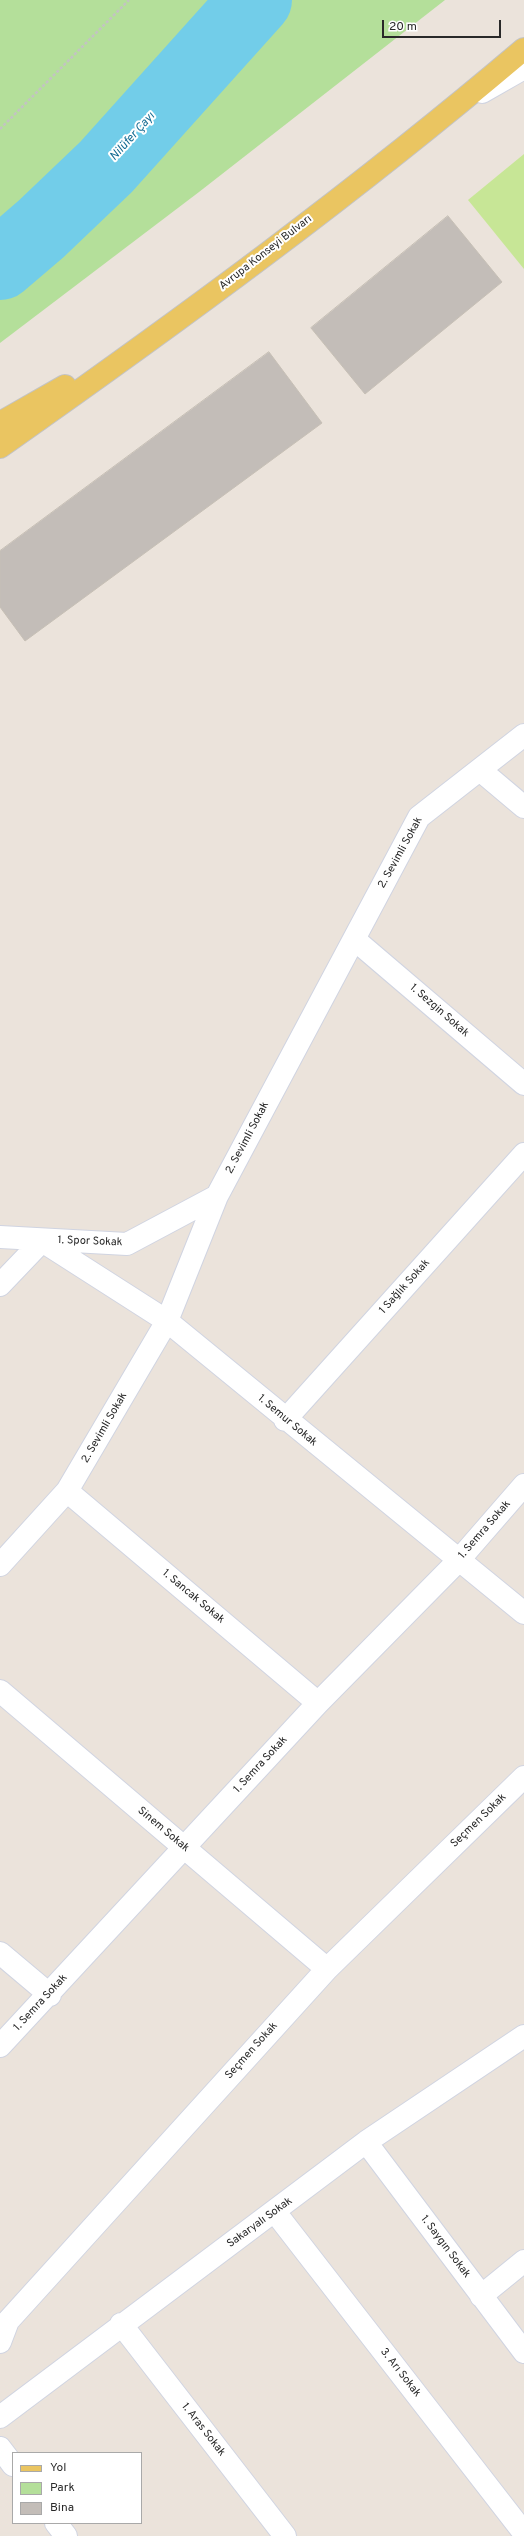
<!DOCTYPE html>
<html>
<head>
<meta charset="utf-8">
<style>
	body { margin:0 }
	#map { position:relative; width:524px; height:2536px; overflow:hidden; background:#ebe3db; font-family:Overpass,sans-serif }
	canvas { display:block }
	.legend { position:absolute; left:12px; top:2452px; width:130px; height:72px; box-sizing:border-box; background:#fff; border:1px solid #a9a9a9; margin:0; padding:5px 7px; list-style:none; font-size:12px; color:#292929 }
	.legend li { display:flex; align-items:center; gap:8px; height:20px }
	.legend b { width:20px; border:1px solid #a9a9a9 }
	.scale { position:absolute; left:382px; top:20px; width:119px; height:18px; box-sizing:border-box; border:2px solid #292929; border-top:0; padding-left:5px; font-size:12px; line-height:14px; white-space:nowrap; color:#292929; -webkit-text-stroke:3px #fff; paint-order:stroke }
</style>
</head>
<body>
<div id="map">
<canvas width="524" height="2536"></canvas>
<ul class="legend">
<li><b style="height:5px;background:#eac561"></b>Yol</li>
<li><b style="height:11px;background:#b4df9a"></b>Park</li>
<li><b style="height:11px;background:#c3bdb8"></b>Bina</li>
</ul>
<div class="scale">20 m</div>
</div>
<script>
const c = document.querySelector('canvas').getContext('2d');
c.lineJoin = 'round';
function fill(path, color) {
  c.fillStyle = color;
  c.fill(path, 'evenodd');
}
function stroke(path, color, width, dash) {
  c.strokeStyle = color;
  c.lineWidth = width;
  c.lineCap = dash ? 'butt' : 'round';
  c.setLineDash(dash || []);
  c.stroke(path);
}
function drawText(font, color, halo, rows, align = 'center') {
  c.font = font + ' Overpass,sans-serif';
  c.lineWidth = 4;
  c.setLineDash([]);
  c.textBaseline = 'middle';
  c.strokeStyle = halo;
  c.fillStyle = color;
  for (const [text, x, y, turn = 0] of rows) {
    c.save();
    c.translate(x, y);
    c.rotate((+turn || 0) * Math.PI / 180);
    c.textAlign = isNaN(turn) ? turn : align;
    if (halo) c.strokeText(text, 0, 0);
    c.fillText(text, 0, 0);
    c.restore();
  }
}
const green = new Path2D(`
	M0,0H445L199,192L0,343Z`);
const pitch = new Path2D(`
	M524,154V269L468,200Z`);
const river = new Path2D(`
	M0,264L41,229L106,167L256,0`);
const building = new Path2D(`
	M448,216L502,282L365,394L311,328Z
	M269,352L322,423L25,641L0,607V551Z`);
const path = new Path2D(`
	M0,129L129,0`);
const minor = new Path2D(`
	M480,770L524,807
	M354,939L524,1084
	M0,1237L127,1244L217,1196
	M0,1285L42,1241L167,1321L524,1613
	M285,1420L524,1154
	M67,1491L318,1703
	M0,1565L67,1491L167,1321L217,1196L419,817L524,735
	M0,1691L327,1969
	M0,1953L50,1995
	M0,2046L318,1703L458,1561L524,1485
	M366,2142L524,2352
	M275,2212L524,2533
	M481,2296L524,2261
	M121,2324L285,2536
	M0,2342L8,2321L327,1969L524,1777
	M0,2417L366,2142L524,2036
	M0,2448L13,2465
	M56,2523L66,2536`);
const secondary = new Path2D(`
	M482,92L524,68`);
const primary = new Path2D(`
	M0,423L65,386
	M0,447C179,321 357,191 524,49`);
const streetNames = [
	["Avrupa Konseyi Bulvarı",266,253,-38],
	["2. Sevimli Sokak",401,853,-61],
	["1. Sezgin Sokak",439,1011,41],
	["2. Sevimli Sokak",248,1138,-62],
	["1. Spor Sokak",90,1242,2],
	["1 Sağlık Sokak",405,1287,-48],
	["1. Semur Sokak",287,1421,40],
	["2. Sevimli Sokak",105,1428,-60],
	["1. Semra Sokak",485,1530,-49],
	["1. Sancak Sokak",193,1597,40],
	["1. Semra Sokak",261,1765,-47],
	["Seçmen Sokak",479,1821,-44],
	["Sinem Sokak",163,1830,40],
	["1. Semra Sokak",41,2003,-47],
	["Seçmen Sokak",252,2051,-48],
	["Sakaryalı Sokak",260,2223,-36],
	["1. Saygın Sokak",445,2247,53],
	["3. Arı Sokak",400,2373,52],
	["1. Aras Sokak",203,2430,52]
];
const waterNames = [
	["Nilüfer Çayı",133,137,-48]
];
fill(green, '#b4df9a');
fill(pitch, '#c7e696');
stroke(river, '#72cde9', 72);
fill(building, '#c3bdb8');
stroke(building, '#c6bfb5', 1);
stroke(minor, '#d0d4e1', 24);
stroke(secondary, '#d0d4e1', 24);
stroke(primary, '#c3c3c3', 24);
stroke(path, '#c3c3c3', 2.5, [3, 2]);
stroke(minor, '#fff', 22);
stroke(secondary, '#fff', 22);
stroke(primary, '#eac561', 22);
drawText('11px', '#292929', '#fff', streetNames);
drawText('italic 12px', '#136b92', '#fff', waterNames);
</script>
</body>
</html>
